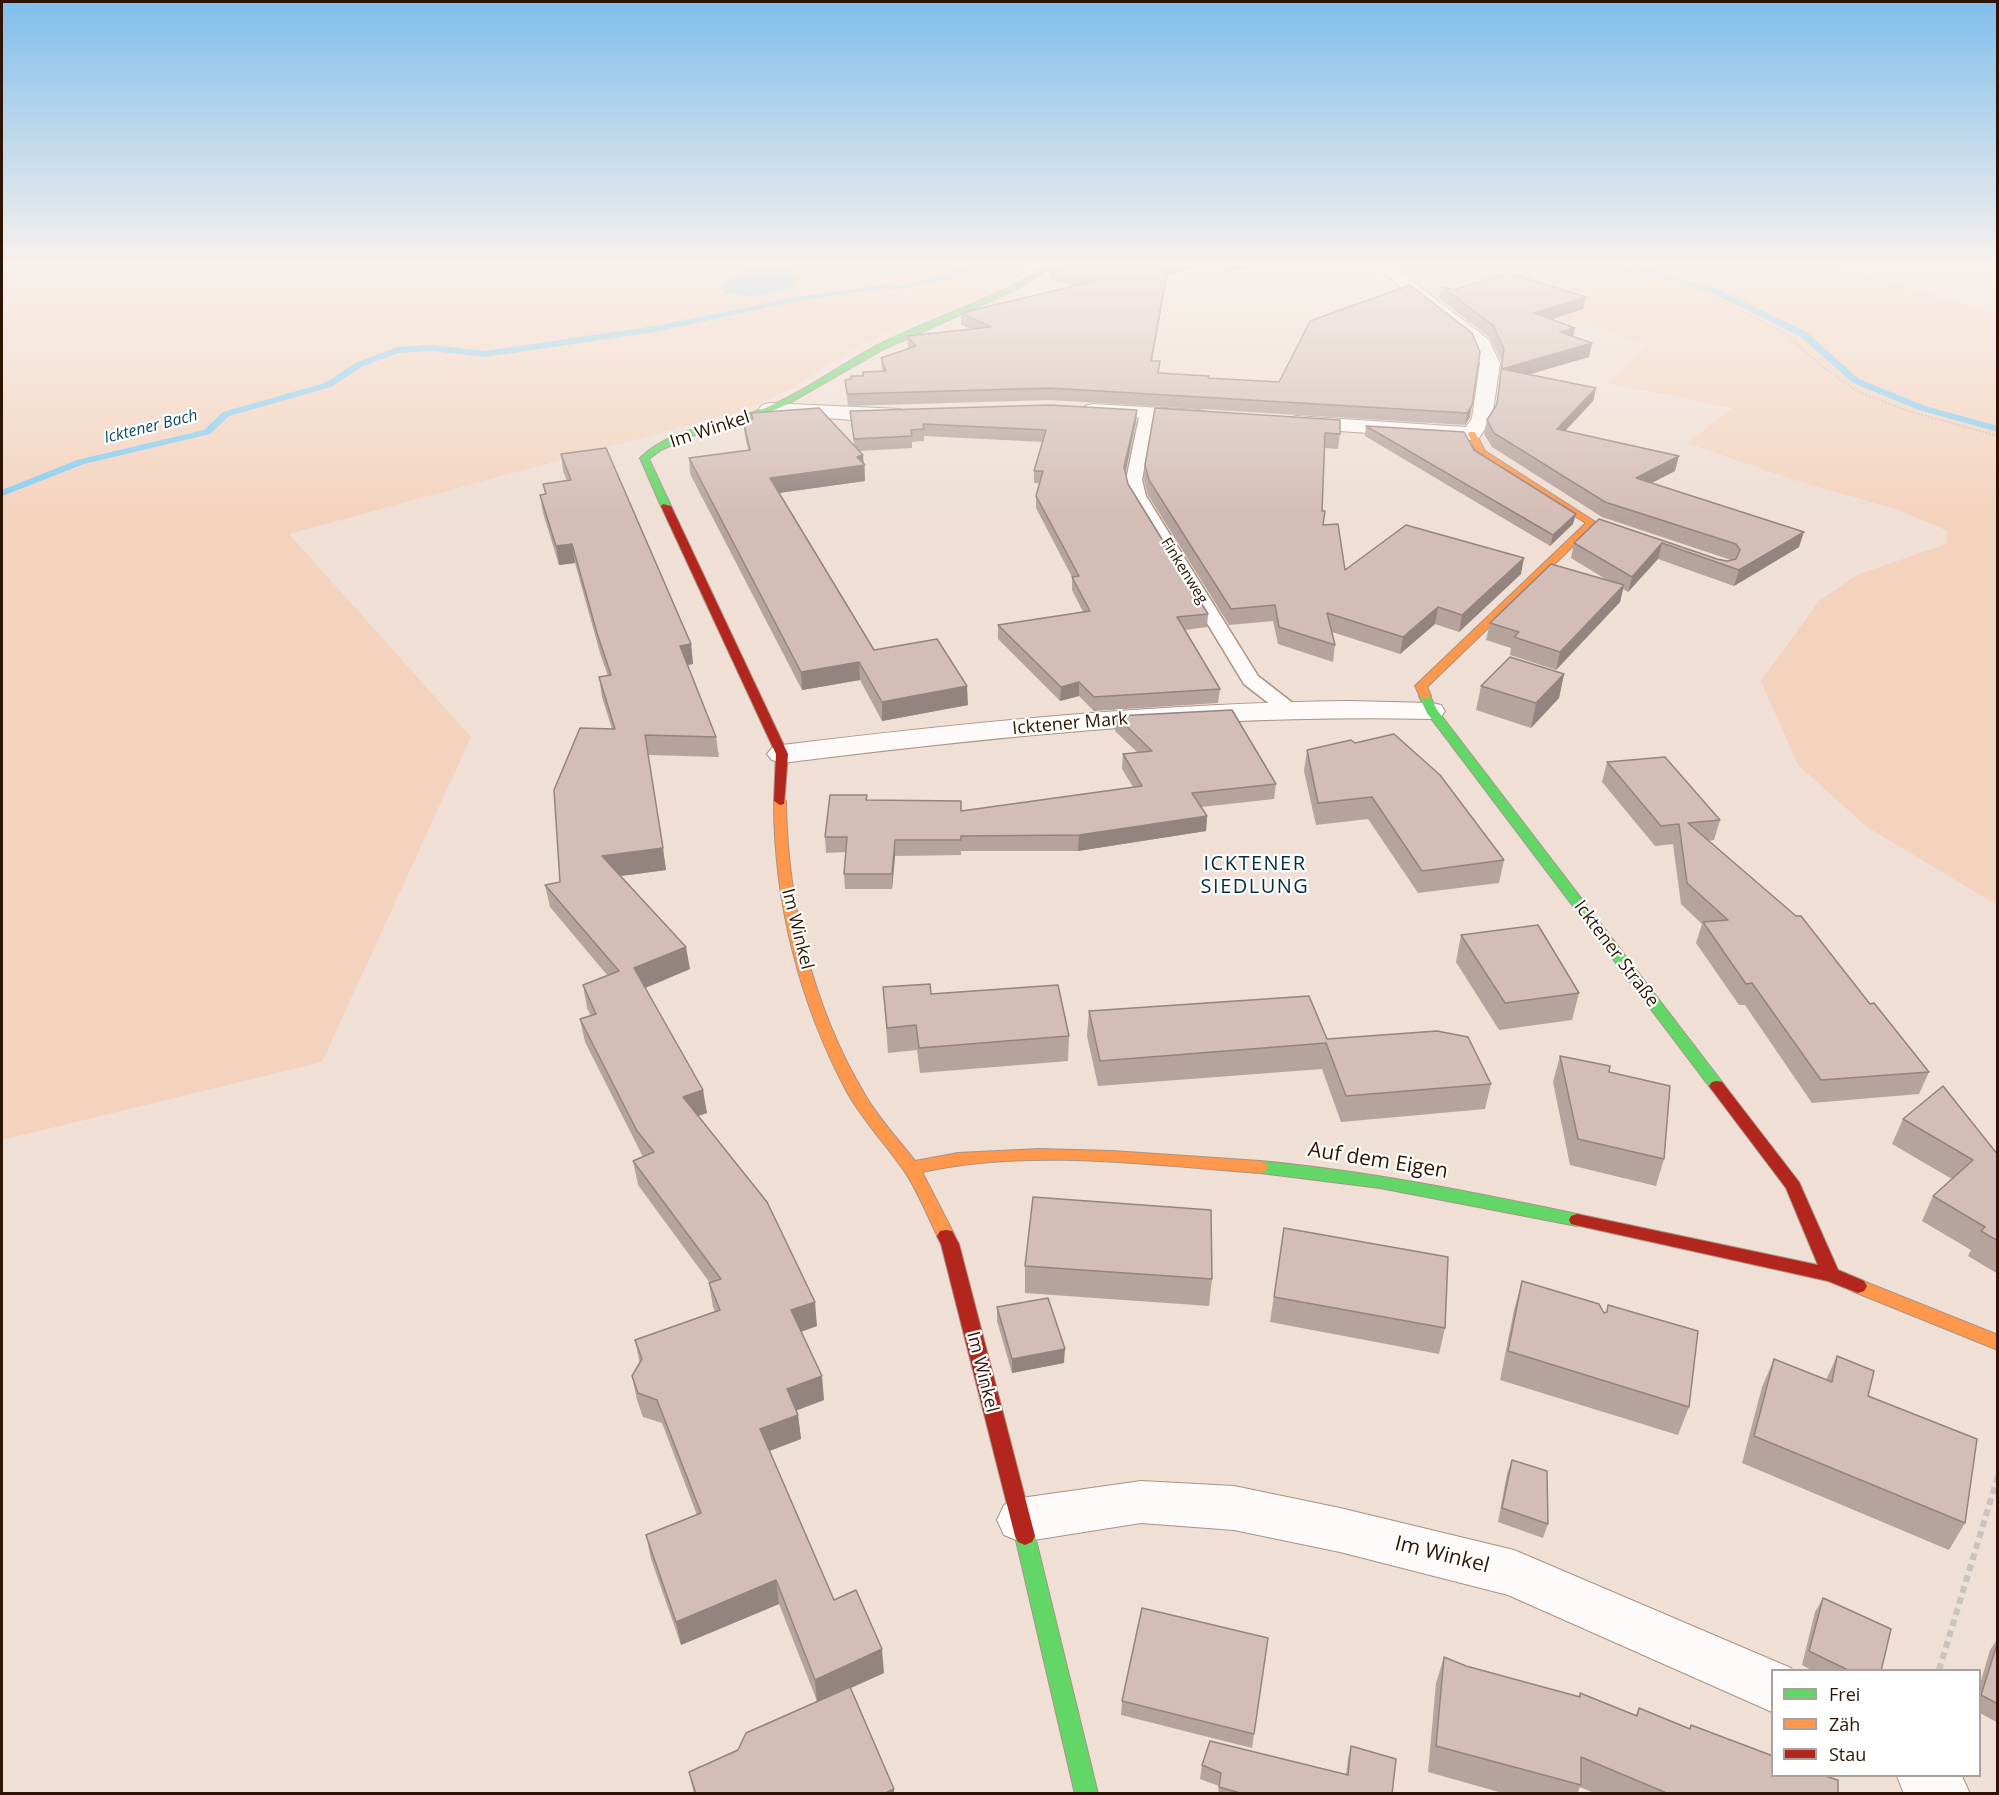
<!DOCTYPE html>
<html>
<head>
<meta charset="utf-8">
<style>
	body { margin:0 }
	#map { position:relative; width:1999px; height:1795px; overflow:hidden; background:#efdfd5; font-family:"Open Sans",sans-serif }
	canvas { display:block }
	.frame { position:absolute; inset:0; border:3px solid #2e1503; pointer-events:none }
	.legend { position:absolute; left:1771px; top:1669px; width:210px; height:108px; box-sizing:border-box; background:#fff; border:2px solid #aba19a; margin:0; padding:8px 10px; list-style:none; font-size:18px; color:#2e1503 }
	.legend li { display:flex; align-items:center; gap:12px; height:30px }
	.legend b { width:30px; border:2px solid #aba19a }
</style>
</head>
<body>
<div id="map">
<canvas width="1999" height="1795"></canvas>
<div class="frame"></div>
<ul class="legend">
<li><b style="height:8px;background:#63d668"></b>Frei</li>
<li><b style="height:8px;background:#ff974d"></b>Zäh</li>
<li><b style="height:8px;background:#b3261e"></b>Stau</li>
</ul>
</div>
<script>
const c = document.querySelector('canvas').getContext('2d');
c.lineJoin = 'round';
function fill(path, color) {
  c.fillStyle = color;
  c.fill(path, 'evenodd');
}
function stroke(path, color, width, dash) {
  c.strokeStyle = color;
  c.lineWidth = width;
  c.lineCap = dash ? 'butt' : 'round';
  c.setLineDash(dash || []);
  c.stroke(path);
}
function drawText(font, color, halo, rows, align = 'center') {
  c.font = font + ' "Open Sans",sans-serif';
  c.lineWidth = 4.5;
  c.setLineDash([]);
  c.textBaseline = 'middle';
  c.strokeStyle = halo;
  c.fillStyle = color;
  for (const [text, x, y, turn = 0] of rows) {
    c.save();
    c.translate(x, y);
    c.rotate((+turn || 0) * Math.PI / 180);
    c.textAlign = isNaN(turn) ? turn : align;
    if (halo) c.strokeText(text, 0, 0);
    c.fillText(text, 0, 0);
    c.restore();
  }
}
const green = new Path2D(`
	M2,266H1033C992,304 935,312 884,334C849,349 819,373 785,392C773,398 760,403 748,409L289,534L471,737L322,1062L2,1140Z
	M1394,266H1841L1997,315V905L1867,827L1798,765L1761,681L1819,601L1857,575L1946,544L1948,531L1896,509L1797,481L1687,443L1732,408L1608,383L1649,345L1580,323L1555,331L1464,312Z`);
const water = new Path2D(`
	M774,267L788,269L801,275L790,289L751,297L725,293L719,285L742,272Z`);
const stream = new Path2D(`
	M965,266H974L945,281L895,290L888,288L797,301L655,332L485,357L432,351L398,353L361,367L331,387L229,416L210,434L84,464L2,496V490L77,460L204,430L223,412L325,383L355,363L397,347L432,345L485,351L655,326L797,297L889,284L895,286L940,277Z
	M1623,266H1634L1723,291L1806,332L1859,379L1925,406L1998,426V432L1919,410L1853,383L1800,336L1717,295Z`);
const pathFar1 = new Path2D(`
	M1613,266L1710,295L1785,333L1820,365L1857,391L1908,411L1998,436`);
const path = new Path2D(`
	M1939,1670L1998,1476`);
const lane = new Path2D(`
	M1147,409L1154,413L1142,480L1146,496L1258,676L1294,704L1297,708L1294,712H1280L1244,684L1130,496L1126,480L1140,413Z`);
const street = new Path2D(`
	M1375,266H1393L1489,340L1500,363L1492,418L1479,438L1472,440L1296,428L1289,426L1286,422L1289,418L1296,416L1466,427L1472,418L1480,363L1472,343Z
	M769,403L900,409L903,413L900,417L865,421L762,413L759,409L762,405Z
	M1092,404L1199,410L1206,412L1209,416L1206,420L1199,422L1085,414L1082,410L1085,406Z
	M1350,701L1431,703L1441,705L1445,711L1441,717L1431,719C1211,714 1000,736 782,763L772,760L767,754L772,748L782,745C971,722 1159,703 1350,701Z
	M1141,1481L1234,1486L1340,1508L1514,1550L1791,1668L1792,1670H1772V1712L1508,1595L1340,1552L1234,1530L1141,1523L1021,1542L1004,1535L997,1520L1004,1505L1021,1498Z
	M1897,1776H1962L1970,1794H1904Z`);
const fast = new Path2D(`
	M1048,266H1055L1013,291L882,350L788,404L758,417L692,436L661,450L649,459L671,506L666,509L661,506L640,458C673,425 729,424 770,406C810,389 844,362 882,343C937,316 995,298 1048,266Z
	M1425,693L1429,694L1437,710L1722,1082L1725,1086L1722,1090H1712L1427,713L1419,696Z
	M1260,1161C1367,1171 1472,1192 1577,1214L1583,1216L1585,1220L1583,1224L1577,1226L1380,1188L1260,1173L1254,1171L1252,1167L1254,1163Z
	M1025,1527L1032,1530L1035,1536L1098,1794H1075L1015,1536L1018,1530Z`);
const slow = new Path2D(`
	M1469,432H1475L1485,451L1597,523L1427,687L1431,696L1425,699L1421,698L1415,686L1417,684L1586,523L1478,455L1468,434Z
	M780,797L786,801C787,902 813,1008 865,1095C879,1119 898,1139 915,1161L958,1153L1039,1149L1112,1151L1260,1161L1266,1163L1268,1167L1266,1171L1260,1173C1151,1165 1030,1148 922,1172L955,1236L952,1241L946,1242L940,1241C928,1218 919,1193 905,1172C886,1144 862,1120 846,1090C799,1001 774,902 774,801Z
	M1858,1279L1998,1335V1350L1852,1291L1849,1286L1852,1281Z`);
const jam = new Path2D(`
	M663,504L671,506L788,754L784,804L780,805L774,801L776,754L661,506Z
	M1717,1081L1722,1082L1799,1182L1838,1270L1864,1281L1867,1286L1864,1291L1858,1293L1828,1281L1571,1224L1569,1220L1571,1216L1577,1214L1818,1265L1786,1188L1709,1086L1712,1082Z
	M946,1230L952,1231L959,1244L1035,1536L1032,1542L1025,1545L1018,1542L1015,1536L941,1244L937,1236L940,1231Z`);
const wall = new Path2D(`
	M1058,266H1195L1167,276L1152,361L1159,373L1209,378L1279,382L1410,285L1470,417L1465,425L1050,400L848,406L845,380L851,379L882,371L881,358L909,349L908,347L907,336L971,329L961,325V313L1074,286L1050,279V269Z
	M1210,266H1259L1227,272Z
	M1441,286L1453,290L1583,309L1552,319L1575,328L1573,337L1592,343L1589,357L1528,374L1596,388L1593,401L1565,431L1675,471L1651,483L1799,547L1734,586L1658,559L1628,592L1623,589L1620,602L1556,670L1510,655L1511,648L1486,640L1490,623L1607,580L1571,558L1574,543L1599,519L1717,559L1727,561L1731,560L1602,517L1492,447L1484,434L1487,420L1496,406L1502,362L1490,338L1439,298Z
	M1155,408L1340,434L1338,449L1324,448L1322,511L1323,525L1345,570L1521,574L1459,632L1435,624L1400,654L1332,632L1335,645L1333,662L1278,644L1273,621L1229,625L1148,495L1144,480L1145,465Z
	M850,411L1136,422L1125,472L1128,484L1208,614L1207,627L1185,630L1220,689L1218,703L1094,711L1079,696L1060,701L998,639V625L1083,612L1072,590V577L1036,508V496L1040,483H1034V471L1043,442L924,436V441L912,442V448L859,451L865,465V481L779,493L874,650L968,705L882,721L860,680L802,690L690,474L689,458L748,450L745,436L743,420L752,419L751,413L854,445Z
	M1366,426L1474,450L1573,524L1550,546L1365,436Z
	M561,454L691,644L693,664L687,665L716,737L719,757L648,755L666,870L620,876L690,969L645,988L707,1113L698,1116L817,1326L801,1332L824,1400L796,1410L798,1415L801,1439L769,1451L834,1600L884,1673L851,1688L894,1789V1794H694L689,1772L738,1750L817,1701L779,1604L681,1645L651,1559L646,1535L697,1515L662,1423L643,1417L637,1400L632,1376L640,1364L635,1340L715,1312L713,1307L709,1283H710L638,1185L633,1161L643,1157L585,1042L580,1019L591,1016L587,1008L583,985L607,975L550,907L545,885L560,882L612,729L602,697L599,677L608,676L600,653L575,563L559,565L543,513L540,495L545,494L543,484L567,481L563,471Z
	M1564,674L1559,698L1531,728L1476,710L1481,686Z
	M1116,716L1276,784L1274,799L1201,807L1207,816L1206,831L1078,851H961V855L895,856L892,889H845L844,874L846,852L826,853L825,837L867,800L961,811L1133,787L1122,769L1123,754L1138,753L1115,731Z
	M1355,743L1504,860L1499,883L1418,893L1368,819L1316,825L1304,771L1307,750Z
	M1607,762L1720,820L1714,840L1708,841L1870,1004L1929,1072L1919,1094L1812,1103L1745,1005H1739L1696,943L1702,924L1681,904L1673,844L1655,846L1602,782Z
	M1461,935L1579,993L1572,1020L1499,1030L1456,962Z
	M883,987L931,994L1069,1036L1068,1061L920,1073L917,1050L888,1053Z
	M1089,1011L1327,1039L1491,1084L1485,1109L1341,1122L1322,1069L1098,1086L1087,1036Z
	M1560,1056L1609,1072L1664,1159L1656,1186L1570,1165L1553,1082Z
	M1903,1119L1998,1155V1274L1968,1256L1971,1250L1922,1221L1933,1196L1952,1179L1892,1144Z
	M1284,1228L1445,1328L1439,1354L1270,1322Z
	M1025,1266L1212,1279L1209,1306L1025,1293Z
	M1522,1281L1604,1313L1606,1312L1608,1305L1689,1407L1678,1435L1500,1380L1514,1310Z
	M997,1307L1064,1363L1012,1373L997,1321Z
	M1837,1356L1965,1523L1949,1550L1742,1463L1762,1387L1774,1359L1826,1380Z
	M1512,1460L1548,1524L1543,1538L1498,1522L1507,1474Z
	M1823,1598L1881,1671H1813L1802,1665L1815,1612Z
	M1998,1638V1723L1980,1713V1684L1990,1650Z
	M1444,1657L1466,1666L1579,1697L1580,1693L1636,1715L1639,1708L1689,1729L1691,1725L1838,1794H1596L1580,1787L1577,1794H1506L1428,1772L1436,1683Z
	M1122,1701L1254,1734L1252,1748L1121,1715Z
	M1351,1746L1392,1794H1218L1219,1786L1200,1779L1202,1765L1346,1775L1348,1759Z`);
const shadedWall = new Path2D(`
	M1168,266H1195L1167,276L1150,372L1151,361Z
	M1227,266H1259L1227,272Z
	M1586,297L1583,309L1532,326L1534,313Z
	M1575,328L1572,341L1560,332Z
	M1592,343L1589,357L1500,383L1502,369Z
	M1596,388L1593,401L1554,443L1557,429Z
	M1472,405L1470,417L1465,425L1467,413Z
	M1137,410L1136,422L1124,480V467Z
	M863,455L865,481L771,494L770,478Z
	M1679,456L1675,471L1632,493L1636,478Z
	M1576,514L1573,524L1550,546L1553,535Z
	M1804,532L1799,547L1734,586L1739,570Z
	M1662,543L1658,559L1628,592L1632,577Z
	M572,544L575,563L559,565L556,546Z
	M1524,558L1521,574L1459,632L1462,615Z
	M1624,585L1620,602L1556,670L1560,652Z
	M1438,607L1435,624L1400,654L1403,637Z
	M691,644L693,664L682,666L680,646Z
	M859,662L860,680L802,690L801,672Z
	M1564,674L1559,698L1531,728L1536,703Z
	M1079,682V696L1060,701L1061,687Z
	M967,686L968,705L882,721V702Z
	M1207,816L1206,831L1078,851L1079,835Z
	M895,840V856L892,889V874Z
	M663,848L666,870L606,878L602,856Z
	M686,947L690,969L638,991L634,968Z
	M703,1090L707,1113L686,1120L683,1097Z
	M815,1302L817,1326L794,1334L791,1310Z
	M1065,1349L1064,1363L1012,1373V1359Z
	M822,1376L824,1400L790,1413L787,1389Z
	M798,1415L801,1439L764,1453L760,1429Z
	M776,1580L779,1604L681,1645L676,1622Z
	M882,1649L884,1673L817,1703L815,1680Z
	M894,1789V1794H883Z`);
const building = new Path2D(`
	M1058,266H1168L1151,361H1160L1158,373L1209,376L1208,378L1279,382L1310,321L1410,285L1472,333L1480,352L1472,405L1467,413L1050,388L847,394L845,380L851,379V376H863V372L886,371L881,358L916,346L907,336L991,327L961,313L1095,281L1050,269Z
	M1509,273L1586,297L1534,313L1575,328L1560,332L1592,343L1502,369L1596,388L1557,429L1679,456L1636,478L1804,532L1739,570L1662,543L1632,577L1574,543L1599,519L1717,559L1727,561L1736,559L1740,550L1736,544L1605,502L1494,433L1487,420L1497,404L1504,349L1493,325L1441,286L1453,290Z
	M1050,405L1137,410L1124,467L1128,484L1208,614L1177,617L1220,689L1094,697L1079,682L1061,687L998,625L1090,611L1072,577L1079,576L1036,496L1043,471H1034L1046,430L923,424L924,429L911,430L912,436L854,439L850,411Z
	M819,408L863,455L857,457L865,465L770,478L874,650L937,639L967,686L882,702L859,662L801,672L689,458L750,450L743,420L753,419L751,413Z
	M1155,408L1340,420V434L1325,433L1322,511H1325L1323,525L1338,524L1345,570L1406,525L1524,558L1462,615L1438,607L1403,637L1327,613L1335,645L1279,627L1275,605L1231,609L1149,480L1145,465Z
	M1366,426L1464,432L1474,450L1576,514L1553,535Z
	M606,448L691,644L680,646L716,737L645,735L663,848L602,856L686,947L634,968L703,1090L683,1097L767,1202L815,1302L791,1310L822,1376L787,1389L798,1415L760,1429L834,1600L856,1590L882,1649L815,1680L776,1580L676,1622L646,1535L701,1513L657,1400L638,1393L632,1376L642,1359L635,1340L720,1310L709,1283L721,1279L633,1161L654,1152L637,1131L580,1019L596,1014L583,985L619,971L545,885L560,882L554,790L580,728L615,729L599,677L611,675L597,633L572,544L556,546L540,495L546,494L543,484L571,480L561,454Z
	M1551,564L1624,585L1560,652L1514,637L1519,632L1490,623Z
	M1510,657L1564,674L1536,703L1481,686Z
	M1232,710L1276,784L1192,793L1207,816L1079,835L961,836V840H895L892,874H844L847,837H825L830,795H867L866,800L961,801V811L1142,786L1123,754L1152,751L1116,716Z
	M1394,734L1440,775L1504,860L1422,871L1372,797L1318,803L1307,750L1351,740L1355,743Z
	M1665,757L1720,820L1688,823L1796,916H1801L1870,1004L1874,1003L1929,1072L1821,1080L1752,983L1746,984L1703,922L1728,920L1687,883L1679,824L1661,826L1607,762Z
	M1538,925L1579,993L1505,1003L1461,935Z
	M930,984L931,994L1058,985L1069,1036L919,1048L916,1025L887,1028L883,987Z
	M1309,996L1327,1039L1437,1031L1468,1037L1491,1084L1346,1096L1326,1043L1100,1061L1089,1011Z
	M1560,1056L1610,1066L1609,1072L1670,1086L1664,1159L1578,1139Z
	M1943,1086L1998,1155V1241L1981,1231L1985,1227L1933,1196L1973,1160L1903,1119Z
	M1033,1197L1211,1210L1212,1279L1025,1266Z
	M1284,1228L1448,1257L1445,1328L1274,1297Z
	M1522,1281L1599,1304L1604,1313L1607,1312L1608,1305L1698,1331L1689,1407L1508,1351Z
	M1048,1298L1065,1349L1012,1359L997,1307Z
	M1837,1356L1874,1371L1868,1396L1977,1439L1965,1523L1754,1436L1774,1359L1832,1382Z
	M1512,1460L1547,1471L1548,1524L1502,1508Z
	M1823,1598L1891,1629L1881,1671H1850L1809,1651Z
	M1142,1608L1268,1638L1254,1734L1122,1701Z
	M1998,1641V1704L1981,1695Z
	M1444,1657L1466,1666L1580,1697V1693L1637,1716L1639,1708L1690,1729L1691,1725L1773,1756V1776H1825L1838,1780V1794H1669L1581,1757V1785L1436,1746Z
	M850,1687L894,1789L883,1794H696L689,1772L738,1750L746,1733Z
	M1210,1741L1348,1775L1351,1746L1396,1759L1392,1794H1244L1219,1787L1221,1773L1202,1765Z`);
const farStreetnames = [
	["Finkenweg",1184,571,58]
];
const farWaternames = [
	["Icktener Bach",151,427,-14]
];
const streetNames = [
	["Im Winkel",710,430,-18],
	["Icktener Mark",1070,724,-5],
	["Im Winkel",797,929,76],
	["Icktener Straße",1616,954,53],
	["Im Winkel",982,1372,76]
];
const neighbourhoodNames = [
	["ICKTENER",1255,864],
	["SIEDLUNG",1255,887]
];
const nearStreetnames = [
	["Auf dem Eigen",1378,1161,9],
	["Im Winkel",1442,1555,14]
];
fill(green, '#f4d3be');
fill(water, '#84cdf2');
fill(stream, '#84cdf2');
stroke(lane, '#a89486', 3);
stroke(street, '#a89486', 2);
stroke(fast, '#a89486', 2);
stroke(slow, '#a89486', 2);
stroke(jam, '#a89486', 2);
stroke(pathFar1, '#cac3be', 2, [2, 1.5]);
stroke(path, '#cac3be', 6, [7, 4.5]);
fill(lane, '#fdfaf9');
fill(street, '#fdfaf9');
fill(fast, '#63d668');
fill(slow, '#ff974d');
fill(jam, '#b3261e');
fill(wall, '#b6a39d');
fill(shadedWall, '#94847f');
fill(building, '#d4bdb6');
stroke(building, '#94847f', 1.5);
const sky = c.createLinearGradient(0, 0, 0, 517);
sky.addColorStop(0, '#80beec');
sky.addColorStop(0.51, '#f8f1ec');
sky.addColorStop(1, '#f8f1ec00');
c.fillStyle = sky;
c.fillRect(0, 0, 1999, 517);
drawText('15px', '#2e1503', '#fff', farStreetnames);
drawText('italic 16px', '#0f4e6b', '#fff', farWaternames);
drawText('18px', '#2e1503', '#fff', streetNames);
c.letterSpacing = '1.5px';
drawText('20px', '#002f43', '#fff', neighbourhoodNames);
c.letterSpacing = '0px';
drawText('21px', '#2e1503', '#fff', nearStreetnames);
</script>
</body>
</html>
